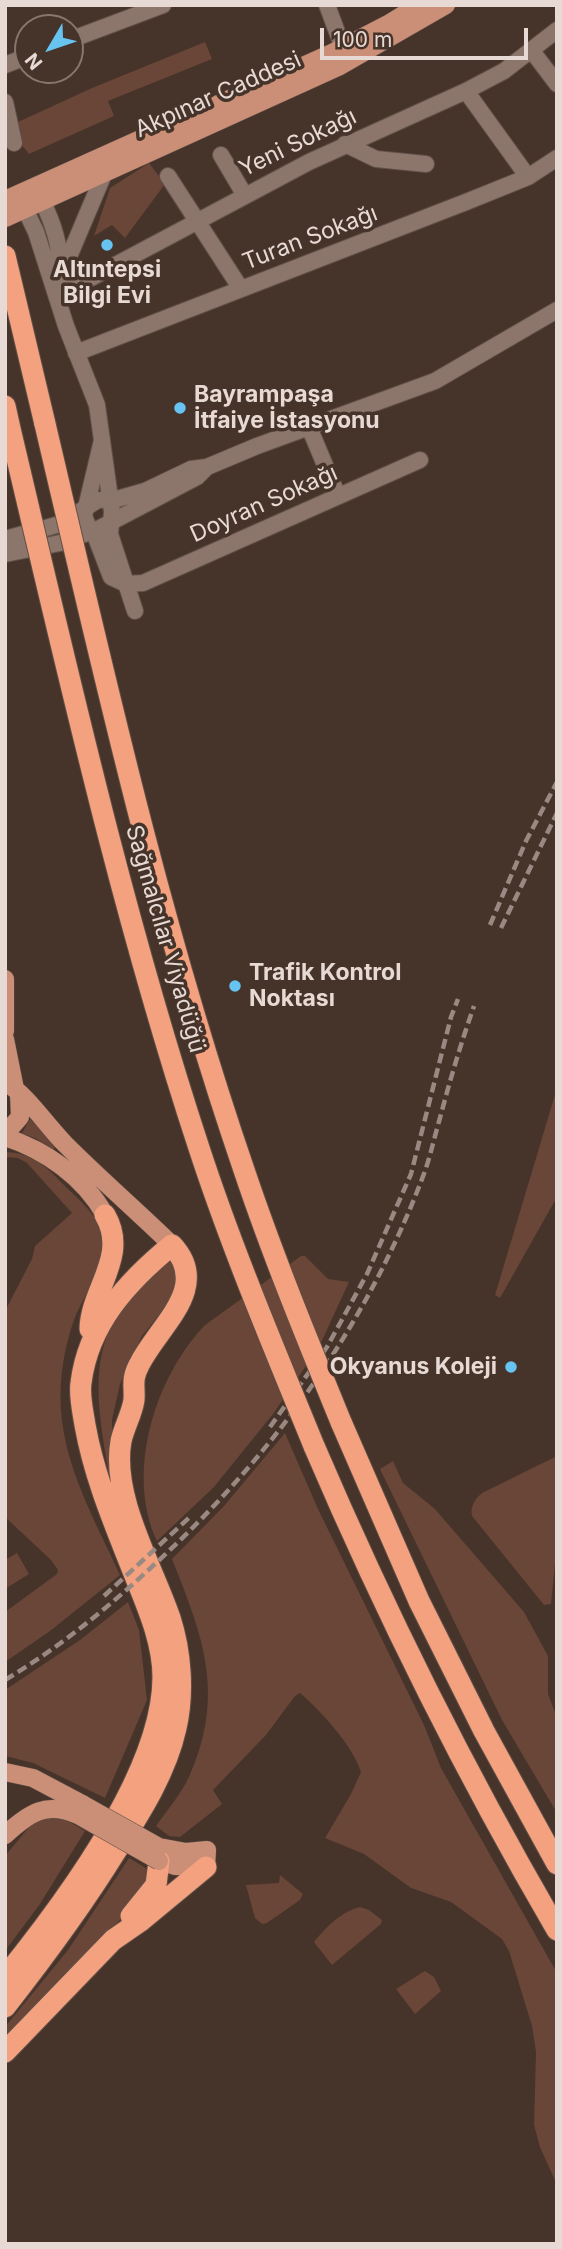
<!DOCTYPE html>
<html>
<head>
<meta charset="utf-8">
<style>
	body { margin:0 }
	#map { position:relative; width:562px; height:2249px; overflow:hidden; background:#46332a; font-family:Inter,sans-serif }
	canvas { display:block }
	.frame { position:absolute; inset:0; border:7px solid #e7dad4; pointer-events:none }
	.north { position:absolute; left:14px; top:14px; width:70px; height:70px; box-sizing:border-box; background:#46332a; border:2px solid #86766e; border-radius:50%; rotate:231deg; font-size:19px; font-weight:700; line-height:28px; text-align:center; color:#e7dad4 }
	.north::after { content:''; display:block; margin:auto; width:24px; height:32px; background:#67c4f0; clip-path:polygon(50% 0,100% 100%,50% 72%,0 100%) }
	.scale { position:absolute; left:320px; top:28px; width:208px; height:32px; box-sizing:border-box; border:4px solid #e7dad4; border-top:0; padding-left:9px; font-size:21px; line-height:24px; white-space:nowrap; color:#e7dad4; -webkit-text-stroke:5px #46332a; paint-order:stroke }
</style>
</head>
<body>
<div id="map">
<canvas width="562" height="2249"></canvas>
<div class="frame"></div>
<div class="north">N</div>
<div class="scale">100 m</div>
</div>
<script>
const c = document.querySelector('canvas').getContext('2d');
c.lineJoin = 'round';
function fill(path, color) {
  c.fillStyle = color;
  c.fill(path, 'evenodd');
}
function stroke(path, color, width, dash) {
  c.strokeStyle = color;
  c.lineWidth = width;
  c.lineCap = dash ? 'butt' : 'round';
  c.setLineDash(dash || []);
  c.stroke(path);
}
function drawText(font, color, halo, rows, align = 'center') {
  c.font = font + ' Inter,sans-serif';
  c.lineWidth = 7;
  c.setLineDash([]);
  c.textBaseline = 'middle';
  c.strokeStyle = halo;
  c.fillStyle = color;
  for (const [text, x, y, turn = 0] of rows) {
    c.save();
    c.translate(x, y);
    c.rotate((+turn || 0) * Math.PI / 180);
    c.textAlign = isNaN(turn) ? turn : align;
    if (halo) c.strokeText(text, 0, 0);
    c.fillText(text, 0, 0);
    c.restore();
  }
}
const green = new Path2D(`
	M205,42L212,59L108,101L114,116L29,154L16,138L18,122L92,88Z
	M149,163L165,184L125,238L112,225L94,236L110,188Z
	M557,1088V1197L500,1298L495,1295Z
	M30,1119L57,1145L53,1150L37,1139L22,1133Z
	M5,1152C31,1152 47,1167 64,1185C77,1198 95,1212 100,1230C110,1266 86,1289 74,1320C64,1348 59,1380 61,1410C65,1469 96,1522 120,1575L50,1631L5,1662V1612L57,1574L58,1570L51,1560L5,1517V1311L32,1259L35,1246L72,1213L27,1163L18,1158L5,1157Z
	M301,1256H305L328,1279L349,1282L319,1347L273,1414L214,1487L157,1541C125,1473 155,1377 205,1325Z
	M168,1262H173L180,1276L172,1299L142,1336L120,1384L112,1420L113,1479H110C98,1410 83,1343 138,1287C147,1278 158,1270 168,1262Z
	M285,1433L318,1509L424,1725L441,1768L557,1973V2185L540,2147L534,2125L536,2052L532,2026L509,1951L502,1939L451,1902L411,1888L364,1854L325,1838L351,1794L361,1772C353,1746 321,1711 300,1693L295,1696L266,1735L213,1790L222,1804L180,1837L169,1836L156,1826C167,1810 181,1794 189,1777C226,1694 203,1637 172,1559L224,1506Z
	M557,1456V1544L551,1604L544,1605L472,1516C470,1506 475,1499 482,1493Z
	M393,1461L403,1483L435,1509L524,1612L548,1656V1694L557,1718V1813L502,1720L380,1469Z
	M17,1553L29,1574L5,1589V1560Z
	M128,1602L139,1630L147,1700L105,1798L33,1763L5,1756V1690L80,1640Z
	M44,1818L65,1819L85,1831L40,1904L5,1951V1856L35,1820Z
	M129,1858L144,1867L148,1871L149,1878L141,1899L78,1962L5,2040V2027L68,1950Z
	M280,1875L303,1894L300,1900L267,1923L262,1924L255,1918L246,1885L279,1883Z
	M360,1907L369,1910L382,1920L381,1924L332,1965L314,1942C325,1928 342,1911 360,1907Z
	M425,1971L434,1977L441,1991L415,2014L396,1989Z`);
const minor = new Path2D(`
	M327,5L343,48
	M70,40L163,5
	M532,51L557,84
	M5,65L28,56
	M466,91L528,177
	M5,102L14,143
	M345,144L376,159L426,164
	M221,155L244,194
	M168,176L241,289
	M42,201C54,224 61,247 60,273
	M25,209L36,232L66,326L97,405L112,512L110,534L135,611
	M60,278L104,174
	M56,292L91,278L309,162L466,91L504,71L557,30
	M76,353L466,202L528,177L557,158
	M309,427L338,496
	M102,440L84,516L88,526L93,530L111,577L126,584L143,583L420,460
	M207,467L257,446L435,381L557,310
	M5,539L60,524L98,500L117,499L145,491L191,469L207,467L197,477L98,529L60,543L5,554`);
const major = new Path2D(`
	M5,200L332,53L390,23L419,5
	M5,218L340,66L446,5
	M5,979V1031
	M5,1039L15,1089
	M5,1082C25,1093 48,1127 65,1144C100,1179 137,1211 172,1245
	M5,1134L20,1117L19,1094
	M5,1137C45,1150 84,1177 105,1215
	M5,1772L33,1778L84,1805
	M5,1835C29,1813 46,1801 78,1815
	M159,1847L186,1852L207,1850L206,1867L175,1866L159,1861Z`);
const highway = new Path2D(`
	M5,256L45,424
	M5,406L11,433
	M90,1329C91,1289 129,1256 105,1215
	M341,1422L419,1601L484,1731L557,1864
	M314,1446C385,1612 466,1774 557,1930
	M131,1916L156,1885L159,1861
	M5,1977C64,1904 163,1772 163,1677C163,1640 146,1604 133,1571C114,1523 94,1476 85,1425C83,1412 79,1396 81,1383C88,1324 128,1281 172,1245C212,1288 158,1326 139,1365C131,1380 135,1386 134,1400C132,1414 124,1427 121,1441C111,1497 152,1565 170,1618C181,1652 184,1693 176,1728C166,1773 140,1813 116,1851C82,1906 45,1956 5,2007
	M5,2052L113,1940L142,1920L206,1867`);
const rail = new Path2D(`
	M490,925L526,841L557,782
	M501,928L557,813
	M270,1427L327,1347L367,1274L411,1174L451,1017L458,999
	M104,1596L191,1516
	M5,1680C60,1647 109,1607 156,1563C273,1455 365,1328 422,1179C430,1159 434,1138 440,1118C450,1080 461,1043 474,1006`);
const majorBridge = new Path2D(`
	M84,1805L159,1847
	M78,1815L159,1861`);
const highwayBridge = new Path2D(`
	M45,424C104,675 160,926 244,1170C273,1256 307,1339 341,1422
	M11,433C68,673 122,914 199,1148C232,1249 274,1348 314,1446`);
const markers = [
	[107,245,7,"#67c4f0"],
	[180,408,7,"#67c4f0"],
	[235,986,7,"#67c4f0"],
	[511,1367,7,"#67c4f0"]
];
const streetNames = [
	["Akpınar Caddesi",218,95,-24],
	["Yeni Sokağı",298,143,-26],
	["Turan Sokağı",310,238,-21],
	["Doyran Sokağı",264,504,-24],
	["Sağmalcılar Viyadüğü",165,939,74]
];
const poiNames = [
	["Altıntepsi",107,270,"center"],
	["Bilgi Evi",107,296,"center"],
	["Bayrampaşa",194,395],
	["İtfaiye İstasyonu",194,421],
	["Trafik Kontrol",249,973],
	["Noktası",249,999],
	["Okyanus Koleji",497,1367,"right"]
];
fill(green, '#694637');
stroke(minor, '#605048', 18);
stroke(major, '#605048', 19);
stroke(highway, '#605048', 23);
stroke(minor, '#8c756b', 16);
stroke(major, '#ca8f76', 18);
stroke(highway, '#f3a17e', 21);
stroke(rail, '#998982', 4.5, [10, 5]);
stroke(majorBridge, '#605048', 19, []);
stroke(highwayBridge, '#605048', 23, []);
stroke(majorBridge, '#ca8f76', 18);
stroke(highwayBridge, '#f3a17e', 21);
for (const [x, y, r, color] of markers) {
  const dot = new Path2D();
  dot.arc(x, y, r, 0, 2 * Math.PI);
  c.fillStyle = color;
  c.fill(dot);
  stroke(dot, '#46332a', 2.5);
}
drawText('23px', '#e7dad4', '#46332a', streetNames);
drawText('bold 23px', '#e7dad4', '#46332a', poiNames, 'left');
</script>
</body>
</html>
